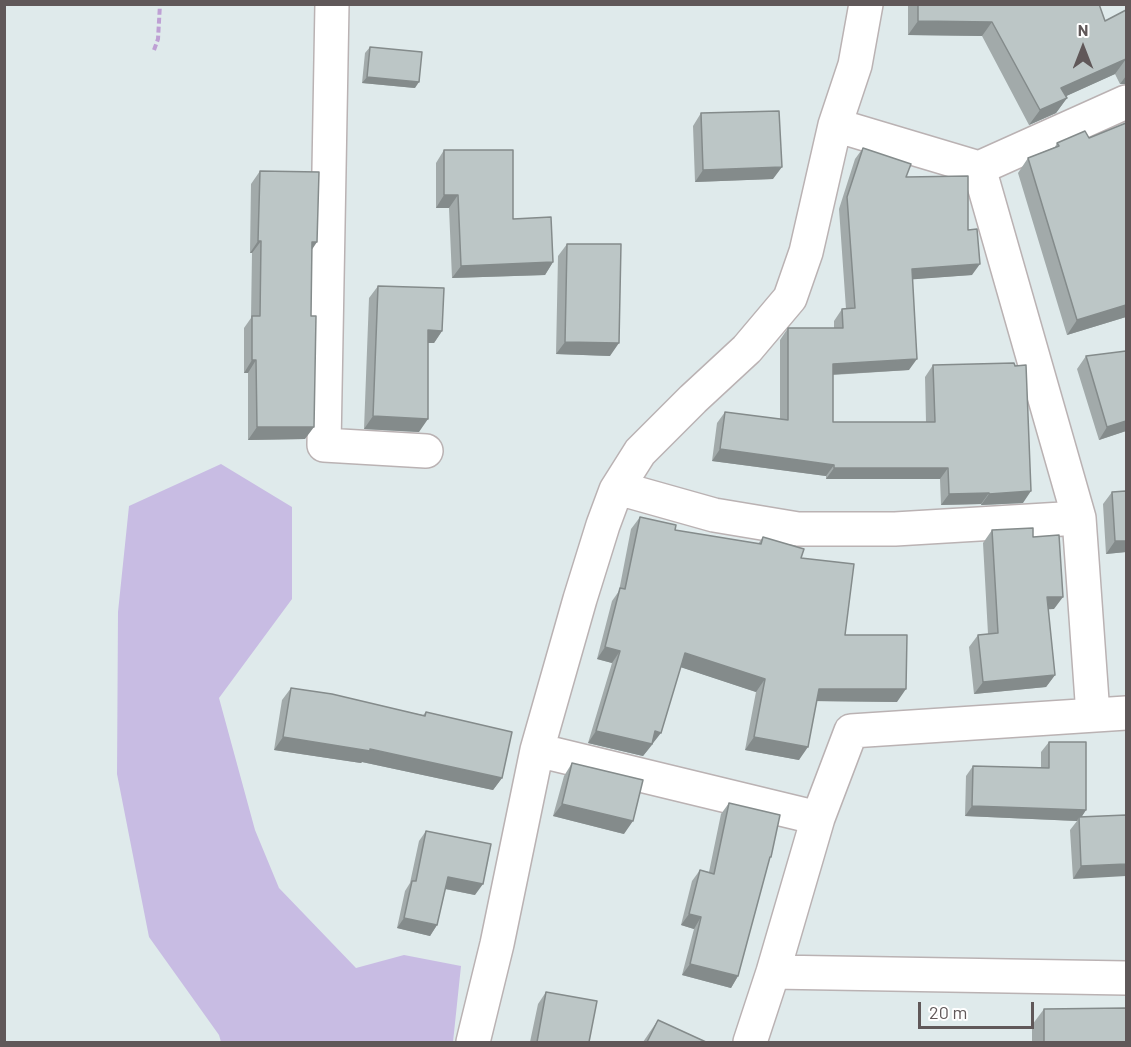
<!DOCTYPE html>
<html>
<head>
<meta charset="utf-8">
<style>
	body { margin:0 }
	#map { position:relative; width:1131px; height:1047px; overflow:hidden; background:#dfeaeb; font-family:Barlow,sans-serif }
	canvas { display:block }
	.frame { position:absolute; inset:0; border:6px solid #605859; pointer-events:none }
	.north { position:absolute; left:1053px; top:18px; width:60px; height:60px; -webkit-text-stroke:4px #fff; paint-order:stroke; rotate:0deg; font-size:16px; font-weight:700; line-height:24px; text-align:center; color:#605859 }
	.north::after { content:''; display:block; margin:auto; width:21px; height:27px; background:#605859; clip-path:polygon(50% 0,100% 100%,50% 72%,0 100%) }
	.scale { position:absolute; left:918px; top:1002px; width:116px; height:27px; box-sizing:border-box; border:3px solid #605859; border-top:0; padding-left:8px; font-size:18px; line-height:21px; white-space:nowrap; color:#605859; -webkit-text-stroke:4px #fff; paint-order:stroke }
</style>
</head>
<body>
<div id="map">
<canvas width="1131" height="1047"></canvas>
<div class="frame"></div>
<div class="north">N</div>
<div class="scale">20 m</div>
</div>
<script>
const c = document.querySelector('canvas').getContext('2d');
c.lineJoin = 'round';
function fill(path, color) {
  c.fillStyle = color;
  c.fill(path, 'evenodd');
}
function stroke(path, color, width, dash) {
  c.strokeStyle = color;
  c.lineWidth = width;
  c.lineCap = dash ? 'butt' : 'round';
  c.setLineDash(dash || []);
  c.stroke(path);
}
const green = new Path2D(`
	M221,464L292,507V599L219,698L255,830L279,888L356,968L404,955L461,966L453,1042H221L219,1035L149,937L117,774L118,612L129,506Z`);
const path = new Path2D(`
	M154,50L158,39L160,4`);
const minor = new Path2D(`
	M332,4L324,445L426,451
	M835,125L979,168L1126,102
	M979,168L1079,518L1093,715
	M618,488L714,515L798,529H895L1079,518
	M537,750L818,818
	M773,972L1126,978
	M473,1042L497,944L537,750L580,599L603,525L616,490L640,452L693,399L747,349L790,298L806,252L835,125L855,65L866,4
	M750,1042L773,972L818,818L851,731L1126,713`);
const wall = new Path2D(`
	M908,4H1099L1105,21L1126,10V84H1120L1115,74L1066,96L1067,98L1056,113L1029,125L982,36L908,35Z
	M370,47L415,88L362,83L365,53Z
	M701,113L773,179L695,182L693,126Z
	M1126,123V317L1067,335L1018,173L1028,158L1055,147L1057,143L1089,138Z
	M863,148L906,177L968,230L972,275L912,279L909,370L833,375V422H926L925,377L933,365L1023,503L981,505V504L941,505L940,479H826V476L712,461L717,423L725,412L780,419V340L788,328H834V321L842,309H846L839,209L855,159Z
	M444,150L513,219L553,262L545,275L452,278L449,208H436V163Z
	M260,171L312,250L305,439L248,440V373H244V328L251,318L252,253H250L251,184Z
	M567,244L610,356L556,354L558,256Z
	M378,286L442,331L434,343H428L419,432L364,429L369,298Z
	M1086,356L1126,431L1099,440L1077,369Z
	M1126,491V552L1106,554L1103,504L1112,492Z
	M640,517L675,530L758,544L763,537L801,558L845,635L897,702L816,701L799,760L745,750L756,692L681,667L652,745L643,756L588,743L612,663L597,659L612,601L619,591L631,529Z
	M992,530L1033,537L1054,609H1048L1055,675L1046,687L974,694L969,647L978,635L988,634L983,543Z
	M291,688L423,715L426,712L502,778L493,790L362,762L361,763L274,750L282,700Z
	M1049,742L1086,810L1081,817L1126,815L1073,879L1070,830L1077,821L965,816L966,776L973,766L1041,768V752Z
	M572,763L624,834L553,816L564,776Z
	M729,803L768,862L738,976L731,988L682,975L694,929L681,925L692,881L700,870L709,872L721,814Z
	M426,831L475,895L445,889L437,925L430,936L397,928L405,891L410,883L419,841Z
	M546,992L589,1042H530L538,1004Z
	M1044,1009L1126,1042H1032V1025Z
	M658,1020L706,1042H643Z`);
const shadedWall = new Path2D(`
	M918,21L992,22L982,36L908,35Z
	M1126,59L1115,74L1051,103L1061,88Z
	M1126,76V84H1120Z
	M367,77L419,82L415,88L362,83Z
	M1067,98L1056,113L1029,125L1040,110Z
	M782,167L773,179L695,182L703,170Z
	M444,195H458L449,208H436Z
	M258,241H261L252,253H250Z
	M312,242H317L309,254Z
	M553,262L545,275L452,278L461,266Z
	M980,264L972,275L904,280L912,269Z
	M1126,305V317L1067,335L1077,320Z
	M428,330L442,331L434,343H419Z
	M565,342L619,343L610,356L556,354Z
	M917,359L909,370L825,375L833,364Z
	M252,360H256L248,373H244Z
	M373,416L428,419L419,432L364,429Z
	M1126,421V431L1099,440L1107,427Z
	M257,427H314L305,439L248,440Z
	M720,449L834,465L826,476L712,461Z
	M834,468H948L940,479H826Z
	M1031,491L1023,503L981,505L989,494Z
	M989,493L981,504L941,505L949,494Z
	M1115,541H1126V552L1106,554Z
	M1047,597H1063L1054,609L1038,610Z
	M605,647L620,651L612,663L597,659Z
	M685,653L765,679L756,692L677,666Z
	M1055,675L1046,687L974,694L983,682Z
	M819,689H906L897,702L810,701Z
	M596,731H655L661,733L643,756L588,743Z
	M283,737L370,749L502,778L493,790L362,762L361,763L274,750Z
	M754,737L808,747L799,760L745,750Z
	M562,804L633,821L624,834L553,816Z
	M972,806L1086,810L1079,821V817L1077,821L965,816Z
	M1126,864V876L1073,879L1081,866Z
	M448,877L483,884L475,895L441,888Z
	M689,914L701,917L694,929L681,925Z
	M404,918L437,925L430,936L397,928Z
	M690,964L738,976L731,988L682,975Z`);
const building = new Path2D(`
	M918,4H1099L1105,21L1126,10V61V59L1061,88L1067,98L1040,110L992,22L918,21Z
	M370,47L422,52L419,82L367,77Z
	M779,111L782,167L703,170L701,113Z
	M1126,123V305L1077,320L1028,158L1059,146L1057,143L1085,131L1089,138Z
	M863,148L911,164L906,177L968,176V230L977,229L980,264L912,269L917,359L833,364V422H935L933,365L1014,363L1015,366L1026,365L1031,491L989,494V493L949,494L948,468H834V465L720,449L725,412L788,420V328H843L842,309L855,308L847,197Z
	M444,150H513V219L551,217L553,262L461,266L458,195H444Z
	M260,171L319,172L317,242H312L311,316H316L314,427H257L256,360H252V316H260L261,241H258Z
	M567,244H621L619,343L565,342Z
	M378,286L444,288L442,331L428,330V419L373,416Z
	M1126,351V421L1107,427L1086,356Z
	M1126,491V541H1115L1112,492Z
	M640,517L676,525L675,530L761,544L763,537L804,549L801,558L854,564L845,635H907L906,689H819L808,747L754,737L765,679L685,653L661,733L655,731L652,744L596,731L620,651L605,647L620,588L625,589Z
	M1033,528V537L1059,535L1063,597H1047L1055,675L983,682L978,635L998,633L992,530Z
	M291,688L332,694L425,716L426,712L512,732L502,778L370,749V751L283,737Z
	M1049,742H1086V810L972,806L973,766L1049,768Z
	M572,763L643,780L633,821L562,804Z
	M729,803L780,815L771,857H770L738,976L690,964L701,917L689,914L700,870L714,874Z
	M1126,815V864L1081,866L1079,817Z
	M426,831L491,844L483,884L448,877L437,925L404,918L412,881H416Z
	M546,992L597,1001L589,1042H537Z
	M1126,1008V1042H1044V1009Z
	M658,1020L706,1042H647Z`);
fill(green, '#c8bce3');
stroke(minor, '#bab2b3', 36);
stroke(path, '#bea0d4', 4, [6, 3]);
stroke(minor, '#fff', 33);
fill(wall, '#a2aaaa');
fill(shadedWall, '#848b8b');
fill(building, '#bcc6c6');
stroke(building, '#848b8b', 1.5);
</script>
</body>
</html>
